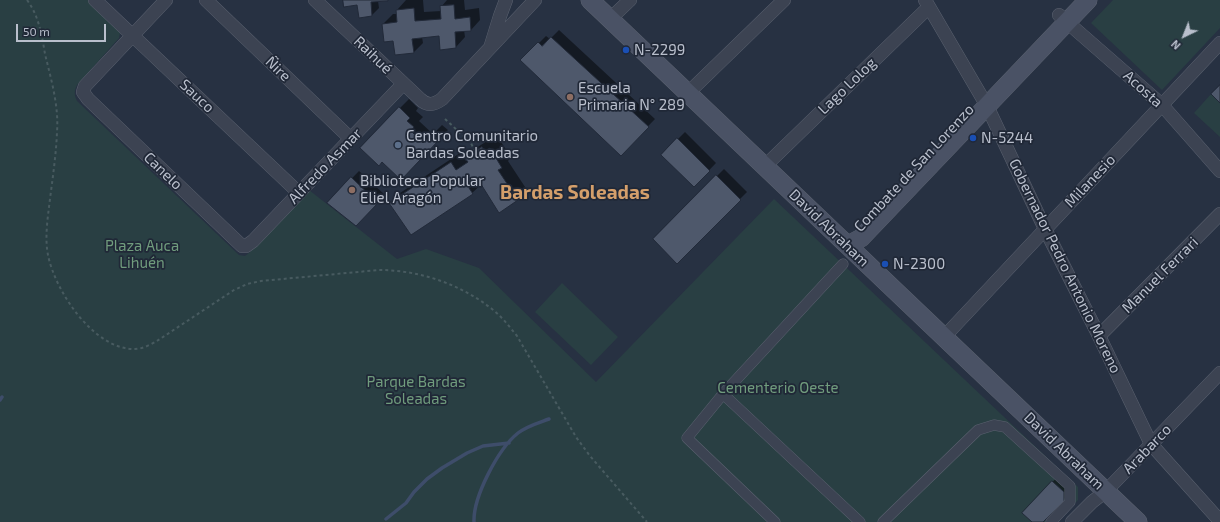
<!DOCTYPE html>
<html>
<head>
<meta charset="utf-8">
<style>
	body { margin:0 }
	#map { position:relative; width:1220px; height:522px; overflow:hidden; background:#273142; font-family:"Exo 2",sans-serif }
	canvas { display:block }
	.north { position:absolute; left:1164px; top:16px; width:40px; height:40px; -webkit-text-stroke:3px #202837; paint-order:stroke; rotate:223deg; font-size:11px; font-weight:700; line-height:16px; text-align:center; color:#b9bfcc }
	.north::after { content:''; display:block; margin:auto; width:14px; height:18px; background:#b9bfcc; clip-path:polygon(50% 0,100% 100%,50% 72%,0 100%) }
	.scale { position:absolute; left:16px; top:24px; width:90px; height:18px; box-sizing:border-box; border:2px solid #b9bfcc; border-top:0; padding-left:5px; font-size:12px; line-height:14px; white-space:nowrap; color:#b9bfcc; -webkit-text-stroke:3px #202837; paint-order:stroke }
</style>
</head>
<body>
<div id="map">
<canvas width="1220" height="522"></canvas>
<div class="north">N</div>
<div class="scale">50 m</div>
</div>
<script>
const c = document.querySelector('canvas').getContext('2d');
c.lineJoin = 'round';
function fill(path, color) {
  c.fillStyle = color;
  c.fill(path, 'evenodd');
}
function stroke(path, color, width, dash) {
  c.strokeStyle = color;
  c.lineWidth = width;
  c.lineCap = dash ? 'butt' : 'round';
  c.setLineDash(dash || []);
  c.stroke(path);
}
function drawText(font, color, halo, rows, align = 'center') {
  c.font = font + ' "Exo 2",sans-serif';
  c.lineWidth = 3.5;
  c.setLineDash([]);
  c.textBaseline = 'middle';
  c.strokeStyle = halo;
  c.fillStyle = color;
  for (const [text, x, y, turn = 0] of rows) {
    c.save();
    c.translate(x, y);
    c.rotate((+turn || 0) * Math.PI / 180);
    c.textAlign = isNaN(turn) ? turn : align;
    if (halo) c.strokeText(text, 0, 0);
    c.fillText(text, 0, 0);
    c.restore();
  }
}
const green = new Path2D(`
	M0,0H88L118,28L120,33L119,38L77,85C74,91 74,95 77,101L239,255L245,256L250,252L309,190L397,259L426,249L479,268L596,382L774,199L1078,487V500L1056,522H0Z
	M1113,0H1220V28L1162,90L1091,23Z
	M1211,94L1220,103V137L1194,113Z
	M562,283L618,337L591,365L535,312Z`);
const shadow = new Path2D(`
	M344,0H388L378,1L379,8L372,15L358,3Z
	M406,0H423L424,12L441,11V7L447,0H464L465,10L479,8L480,20L471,30H464L465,37L456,47L440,35L422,37L423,43L413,53L394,40L383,24L393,14H397V10Z
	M559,30L655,119L621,154L522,60L546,36L550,39Z
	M409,99L418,108L416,111L423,117L419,121L433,134L442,125L448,130L401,178L400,108Z
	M685,132L716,163L694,186L662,155Z
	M492,138L495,143L499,139L511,157L508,161L527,190L517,200L482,184L472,193L390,203L400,193L460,153L466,161L468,160L467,158L476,148Z
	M724,169L747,192L677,262L654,239Z
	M359,171L385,195L356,225L328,203Z
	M1060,474L1071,492L1042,522H1033L1023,513Z`);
const stream = new Path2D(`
	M0,400L2,397
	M386,519L406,503L414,492L427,479L442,468L467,453L483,446L509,443
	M474,522C473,497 498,449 518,433C527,426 538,423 549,419`);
const building = new Path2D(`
	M343,0H388V1L371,2L372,16L359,18L357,5L344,7Z
	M454,5L455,19L470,17L471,31L455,32L456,48L440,50L439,36L412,39L414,53L395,55L393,41L384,42L382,24L397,22L396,10L414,8L415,21L441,19L440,6Z
	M551,37L649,127L621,156L520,60L538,42L542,46Z
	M1220,85V103L1211,94Z
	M399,107L410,118L407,121L414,127L411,131L423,143L432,134L439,140L401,180L382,162L379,166L360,148Z
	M677,138L710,171L694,187L661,155Z
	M482,147L485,151L490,148L502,168L498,170L518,200L499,213L479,181L469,188L473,194L411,235L389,203L451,162L456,170L468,162L465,158Z
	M716,175L741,200L677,264L653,239Z
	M351,177L378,203L356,226L327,203Z
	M1052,481L1064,492V501L1043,522H1032L1022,513Z`);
const path = new Path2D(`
	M27,0C39,16 42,36 45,54C51,79 59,106 57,132C56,157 52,182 49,207C47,223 45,240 48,255C55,291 94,350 135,349C144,349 153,343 160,339L234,290L247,284L261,281L379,270C419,270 460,284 492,309C501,316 509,326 517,336L576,437L590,456L647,522
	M445,119L471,143L475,152`);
const pedestrian = new Path2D(`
	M723,394L860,522
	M775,522L687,438L723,394L843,264
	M883,522L978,430L994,425L1005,427L1070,486V502L1051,522`);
const minor = new Path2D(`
	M95,0L299,193
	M166,0L85,86L83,92L88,99L242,246H246L253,241L403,84
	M206,0L351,139
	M315,0L420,99C427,106 434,105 442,99L535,0
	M925,0L987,106L1045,229L1099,336L1151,444L1220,521
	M1059,15L1162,105L1220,171
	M610,19L630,0
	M491,45L500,16L506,0
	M688,93L784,0
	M765,166L929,7
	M1099,336L1220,214
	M944,337L1220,43
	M1072,522L1092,502L1106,491L1220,373`);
const secondary = new Path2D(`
	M590,0L1138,522
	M848,245L861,238L1088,0`);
const markers = [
	[626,50,4,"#1a4fb4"],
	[570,97,4,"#8d6e63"],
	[973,138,4,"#1a4fb4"],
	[398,145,4,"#5c6f8a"],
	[352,190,4,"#8d6e63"],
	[885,264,4,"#1a4fb4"]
];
const poiNames = [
	["N-2299",634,50],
	["Escuela",578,88],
	["Primaria N° 289",578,105],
	["Centro Comunitario",406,136],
	["Bardas Soleadas",406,153],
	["N-5244",981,138],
	["Biblioteca Popular",360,181],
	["Eliel Aragón",360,198],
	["N-2300",893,264]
];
const streetNames = [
	["Raihué",373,55,44],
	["Ñire",278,69,44],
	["Lago Lolog",847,86,-44],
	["Acosta",1143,89,42],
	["Sauco",197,96,43],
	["Alfredo Asmar",325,166,-46],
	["Combate de San Lorenzo",914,168,-47],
	["Canelo",163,171,44],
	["Milanesio",1090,181,-47],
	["David Abraham",829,228,44],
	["Gobernador Pedro Antonio Moreno",1065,266,64],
	["Manuel Ferrari",1160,275,-45],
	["Arabarco",1147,449,-46],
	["David Abraham",1064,451,44]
];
const parkNames = [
	["Plaza Auca",142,246],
	["Lihuén",142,263],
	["Parque Bardas",416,382],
	["Soleadas",416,399],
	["Cementerio Oeste",778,388]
];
const districtNames = [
	["Bardas Soleadas",575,193]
];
fill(green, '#293f43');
fill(shadow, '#0007');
stroke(stream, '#3e4d6a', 3.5);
fill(building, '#4e586b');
stroke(building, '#222a39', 1);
stroke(pedestrian, '#5a616f', 11);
stroke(minor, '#5a616f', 14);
stroke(secondary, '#5a616f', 19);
stroke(path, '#485b60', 2, [3, 3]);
stroke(pedestrian, '#3c4352', 10);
stroke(minor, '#3c4352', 13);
stroke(secondary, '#4a5265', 18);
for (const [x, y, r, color] of markers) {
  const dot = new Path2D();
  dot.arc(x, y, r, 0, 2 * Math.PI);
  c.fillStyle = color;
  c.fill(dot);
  stroke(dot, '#202837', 1.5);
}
drawText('15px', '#b9bfcc', '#202837', poiNames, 'left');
drawText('15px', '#b9bfcc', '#202837', streetNames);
drawText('15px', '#709c7d', '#202837', parkNames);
drawText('bold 19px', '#d49f6b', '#202837', districtNames);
</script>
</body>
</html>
